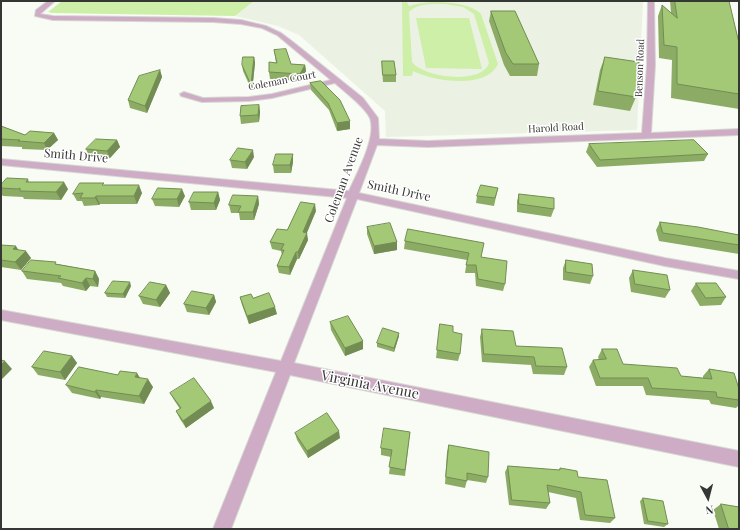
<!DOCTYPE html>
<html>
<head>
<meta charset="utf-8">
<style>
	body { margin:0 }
	#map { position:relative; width:740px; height:530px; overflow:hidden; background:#f8fcf4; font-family:"Playfair Display",serif }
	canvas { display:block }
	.frame { position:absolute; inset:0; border:2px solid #353734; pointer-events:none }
	.north { position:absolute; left:688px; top:478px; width:40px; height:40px; -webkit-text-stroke:3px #fff; paint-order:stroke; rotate:173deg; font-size:11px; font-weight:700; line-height:16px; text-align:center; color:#353734 }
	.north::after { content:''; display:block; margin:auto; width:14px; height:18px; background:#353734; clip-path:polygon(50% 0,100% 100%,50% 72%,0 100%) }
</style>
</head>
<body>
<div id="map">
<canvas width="740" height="530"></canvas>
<div class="frame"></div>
<div class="north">N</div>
</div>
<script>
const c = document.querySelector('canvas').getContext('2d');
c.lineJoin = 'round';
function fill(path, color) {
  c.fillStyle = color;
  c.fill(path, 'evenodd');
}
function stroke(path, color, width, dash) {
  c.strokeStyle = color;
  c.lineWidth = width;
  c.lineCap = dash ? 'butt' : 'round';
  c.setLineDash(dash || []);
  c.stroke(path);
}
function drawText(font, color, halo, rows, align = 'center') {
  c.font = font + ' "Playfair Display",serif';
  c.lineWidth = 3;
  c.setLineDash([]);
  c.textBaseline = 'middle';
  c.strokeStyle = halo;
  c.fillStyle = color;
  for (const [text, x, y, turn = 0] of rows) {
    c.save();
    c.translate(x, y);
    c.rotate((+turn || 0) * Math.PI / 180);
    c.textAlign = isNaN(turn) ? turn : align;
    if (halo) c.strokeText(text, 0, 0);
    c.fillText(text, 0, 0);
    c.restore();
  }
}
const built = new Path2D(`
	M254,1H643L637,130L386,137L385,111L299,35L278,26L235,16Z`);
const green = new Path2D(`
	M62,1H254L235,16L52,13L48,12Z
	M402,1L404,3L405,1H406L409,6C427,0 468,0 481,14L498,64C486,90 433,81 413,71L412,76H403ZM445,4L463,7L474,14L489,63C482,85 424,78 412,62L409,12C417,3 433,4 445,4Z
	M416,18H469L482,69L426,68Z`);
const minor = new Path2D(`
	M48,1H55L40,14L53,16L213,18L241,20L266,26L281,33L293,42L363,98L378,118L379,139L428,141L642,133L647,65L648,1H654L655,65L651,133L739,129V135L428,147L377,145L359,193L665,258L739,271V279L665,266L357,199L294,363L739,451V467L290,375L231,529H213L276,372L1,320V310L281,361L347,198L1,165V159L349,191C357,173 377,137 370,118C365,107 345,92 335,83L272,98L249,101L202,102L181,96L180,94L184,92L203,98L249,97L272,94L331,80L277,35L262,28L241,24L213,22L53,20L35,16L36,10Z`);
const wall = new Path2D(`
	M670,1H729L739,43V109L671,98L672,60L659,58L658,16L662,5L671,13Z
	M491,11L539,64L537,76H510L504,65L489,21Z
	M274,50L291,64L305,65L306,71L300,81L270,79L269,72L276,63Z
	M254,57L255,63L252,91L243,71L242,65Z
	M605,57L636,97L630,111L593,105L600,70Z
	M382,61L396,75V82H383L382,68Z
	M160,70L162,77L147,113L130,108L128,100Z
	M321,81L350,129L337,131L329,110L311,90L310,83Z
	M259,105L260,112L259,122L241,124L240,116Z
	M1,126L25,135L54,133L58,140L47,150L22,149V147L1,146Z
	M117,140L120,147L110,158L89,157L86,149Z
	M589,144L708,154L704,161L597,167L586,152Z
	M293,154V162L291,173H274L273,165Z
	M254,157L247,169L232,168L230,160Z
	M28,179L29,182L68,189L61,200L24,199L23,197L3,196L1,194V185Z
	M105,185L142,193L137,204H100L99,205L84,206L82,201H77L73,194Z
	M498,188L494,206L476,203L477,196Z
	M218,192L220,200L216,210H191L189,202Z
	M519,194L554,209L551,217L517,212V201Z
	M185,196L179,207L155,206L152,199Z
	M258,196L259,204L254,220H240L239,213H231L229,205Z
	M316,211L306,233L308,240L299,259H297L290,275L279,273L277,266L282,255L281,251L272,249L270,242Z
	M660,222L739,235V254L659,241L656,230Z
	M367,227L397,242V250L374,254L367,234Z
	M408,229L481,257L505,284L503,291L476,286L475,273H465L467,260L404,249L405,241Z
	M1,245L18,250L31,258L21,270L1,267Z
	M566,260L593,276L590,284L563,280V268Z
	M57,264L95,271L99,279L98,287L90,286L86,291L63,286L61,283L27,279L22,271Z
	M633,270L670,290L665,298L631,292L629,278Z
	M696,283L726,297L721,305L700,306L691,291Z
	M166,285L170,293L160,307L143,304L139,296Z
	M131,286L125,298L107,297L105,293Z
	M214,295L216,302L209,315L187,312L184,304Z
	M240,297L253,298L277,314L249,324L242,305Z
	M330,322L363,341V349L345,356L331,330Z
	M440,324L453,332L460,354L458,361L436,358Z
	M482,329L516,346L567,367L564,375L533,374L531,365L482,362L480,337Z
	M399,333V336L394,352L377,347V343Z
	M602,349L623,364L681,376L703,378V376L709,369L739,389V405L736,408L711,404L709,400L646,395L643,386H596L589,367L593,360H599L598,357Z
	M72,356L77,363L65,380L38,375L32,367Z
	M118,375L140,378L153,387L144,404L101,397L100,399L72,393L66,385Z
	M170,393L214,408L186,428L180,419L176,411L180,409L174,400Z
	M410,432L405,476L389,474L391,457L381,455V448Z
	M295,433L340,438L308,458L297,440Z
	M449,445L488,477L486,483L467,480L465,488L445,484L447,452Z
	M508,466L559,470L560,468L578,477L615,518L610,523L580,520L576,498L548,492L550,503L546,509L509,505L505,472Z
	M643,498L668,524L664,527L644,524L640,501Z
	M721,504L739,529H719L713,510Z`);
const shadedWall = new Path2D(`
	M254,57L255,63L252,91L251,85Z
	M305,65L306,71L300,81V74Z
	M160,70L162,77L147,113L145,106Z
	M259,105L260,112L259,122L258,115Z
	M350,121V129L337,131V123Z
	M54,133L58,140L47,150L44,143Z
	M117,140L120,147L110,158L107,151Z
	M253,150L254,157L247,169L245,162Z
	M293,154V162L291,173L290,165Z
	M64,182L68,189L61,200L56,192Z
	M139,185L142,193L137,204L134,196Z
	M182,189L185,196L179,207L177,199Z
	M218,192L220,200L216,210L214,203Z
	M96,196L100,204L99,205L95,198Z
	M258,196L259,204L254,220L253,212Z
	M315,204L316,211L304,240L303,232Z
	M307,233L308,240L299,259L298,252Z
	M397,242V250L374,254V246Z
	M16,246L21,254L13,249Z
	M26,251L31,258L21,270L15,262Z
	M296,252L297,259L290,275L289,267Z
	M95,271L99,279L98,287L93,279Z
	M86,278L90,286L86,291L82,283Z
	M130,282L131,286L125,298L123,294Z
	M166,285L170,293L160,307L156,300Z
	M214,295L216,302L209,315L206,308Z
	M275,307L277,314L249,324L247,316Z
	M399,333V336L394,352V348Z
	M363,341V349L345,356V348Z
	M72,356L77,363L65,380L60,372Z
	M5,361L12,369L1,380V365Z
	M137,373L142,381L135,377Z
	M148,379L153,387L144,404L139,396Z
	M96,390L101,397L100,399L95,392Z
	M211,401L214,408L186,428L183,421Z
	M339,431L340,438L308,458L307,451Z`);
const building = new Path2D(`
	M675,1H729L739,43V94L677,84V47L664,45L662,5L677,18Z
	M491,11H515L539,64H513L506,53Z
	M286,49L291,64L305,65L300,74L269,72V62L277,63L274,50Z
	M243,57H254L251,85L242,65Z
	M605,57L639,62L636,97L598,91Z
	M382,61H394L396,75H383Z
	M160,70L145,106L128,100L139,76Z
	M321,81L340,100L350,121L337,123L328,103L310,83Z
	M259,105L258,115L240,116L241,106Z
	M1,126L25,135L30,131L54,133L44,143L18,141L20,140L1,139Z
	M96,139L117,140L107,151L86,149Z
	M694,140L708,154L600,160L589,144Z
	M238,148L253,150L245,162L230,160Z
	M276,154H293L290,165H273Z
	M7,178L28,179L26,182H64L56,192L20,191V188L18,189L1,188V185Z
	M80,183H104L102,185H139L134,196H96L95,198H80L83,193L73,194Z
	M481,185L498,188L495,198L477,196Z
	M158,188L182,189L177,199H152Z
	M194,192H218L214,203L189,202Z
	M519,194L554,198V209L519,204Z
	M233,195L258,196L253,212H238L241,206L229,205Z
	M301,202L315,204L303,232L307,233L298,252H296L289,267L277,266L284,250H281L284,244L270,242L277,229L287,230Z
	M660,222L698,227L739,235V245L663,233Z
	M390,223L397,242L374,246L367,227Z
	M408,229L484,243L481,257L507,261L505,284L478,279L476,265H466L469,253L405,241Z
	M1,245L16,246L13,249L26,251L15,262L1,260Z
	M31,260L56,262L55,264L95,271L93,279L86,278L82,283L58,278L61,276L22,271Z
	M566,260L592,264L593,276L566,272Z
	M633,270L667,275L670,290L635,284Z
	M113,281L130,282L123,294L105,293Z
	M150,282L166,285L156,300L139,296Z
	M696,283H716L726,297L706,298Z
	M192,291L214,295L206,308L184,304Z
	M269,293L275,307L247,316L240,297L251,294L253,298Z
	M348,316L363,341L345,348L330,322Z
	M440,324L453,326V332L462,334L460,354L437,350Z
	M383,328L399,333L394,348L377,343Z
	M482,329L513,331L516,346L562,348L567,367L536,366L534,357L484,354Z
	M602,349H617L623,364L677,368L681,376L712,379L709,369L734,373L739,389V400L717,397L716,392L652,388L648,378H600L593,360L606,359Z
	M44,351L72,356L60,372L32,367Z
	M1,360L5,361L1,365Z
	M79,367L118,375L120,371L137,373L135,377L148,379L139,396L96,390L95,392L66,385Z
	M194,378L211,401L183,421L176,411L181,408L170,393Z
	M327,413L339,431L307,451L295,433Z
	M384,428L410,432L405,470L389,467L392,450L381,448Z
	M449,445L489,452L488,477L467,473V481L446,477Z
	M508,466L560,470V468L577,471L578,477L607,480L615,518L585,515L581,492L547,485L550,503L512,500Z
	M643,498L663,501L668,524L648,521Z
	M721,504L739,507V529H729Z`);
const farStreetnames = [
	["Benson Road",640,68,-88],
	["Coleman Court",282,81,-11],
	["Harold Road",556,128,-3]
];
const streetNames = [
	["Smith Drive",76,156,5],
	["Coleman Avenue",344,180,-70],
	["Smith Drive",399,191,12]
];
const nearStreetnames = [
	["Virginia Avenue",370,385,11]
];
fill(built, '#ebf2e3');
fill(green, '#cdefa7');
stroke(minor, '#d5d9d1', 2);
fill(minor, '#ceacc5');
fill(wall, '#8cac65');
fill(shadedWall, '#728c53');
fill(building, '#a3c876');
stroke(building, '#728c53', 1);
drawText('10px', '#353734', '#fff', farStreetnames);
drawText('12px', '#353734', '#fff', streetNames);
drawText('14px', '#353734', '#fff', nearStreetnames);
</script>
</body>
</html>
